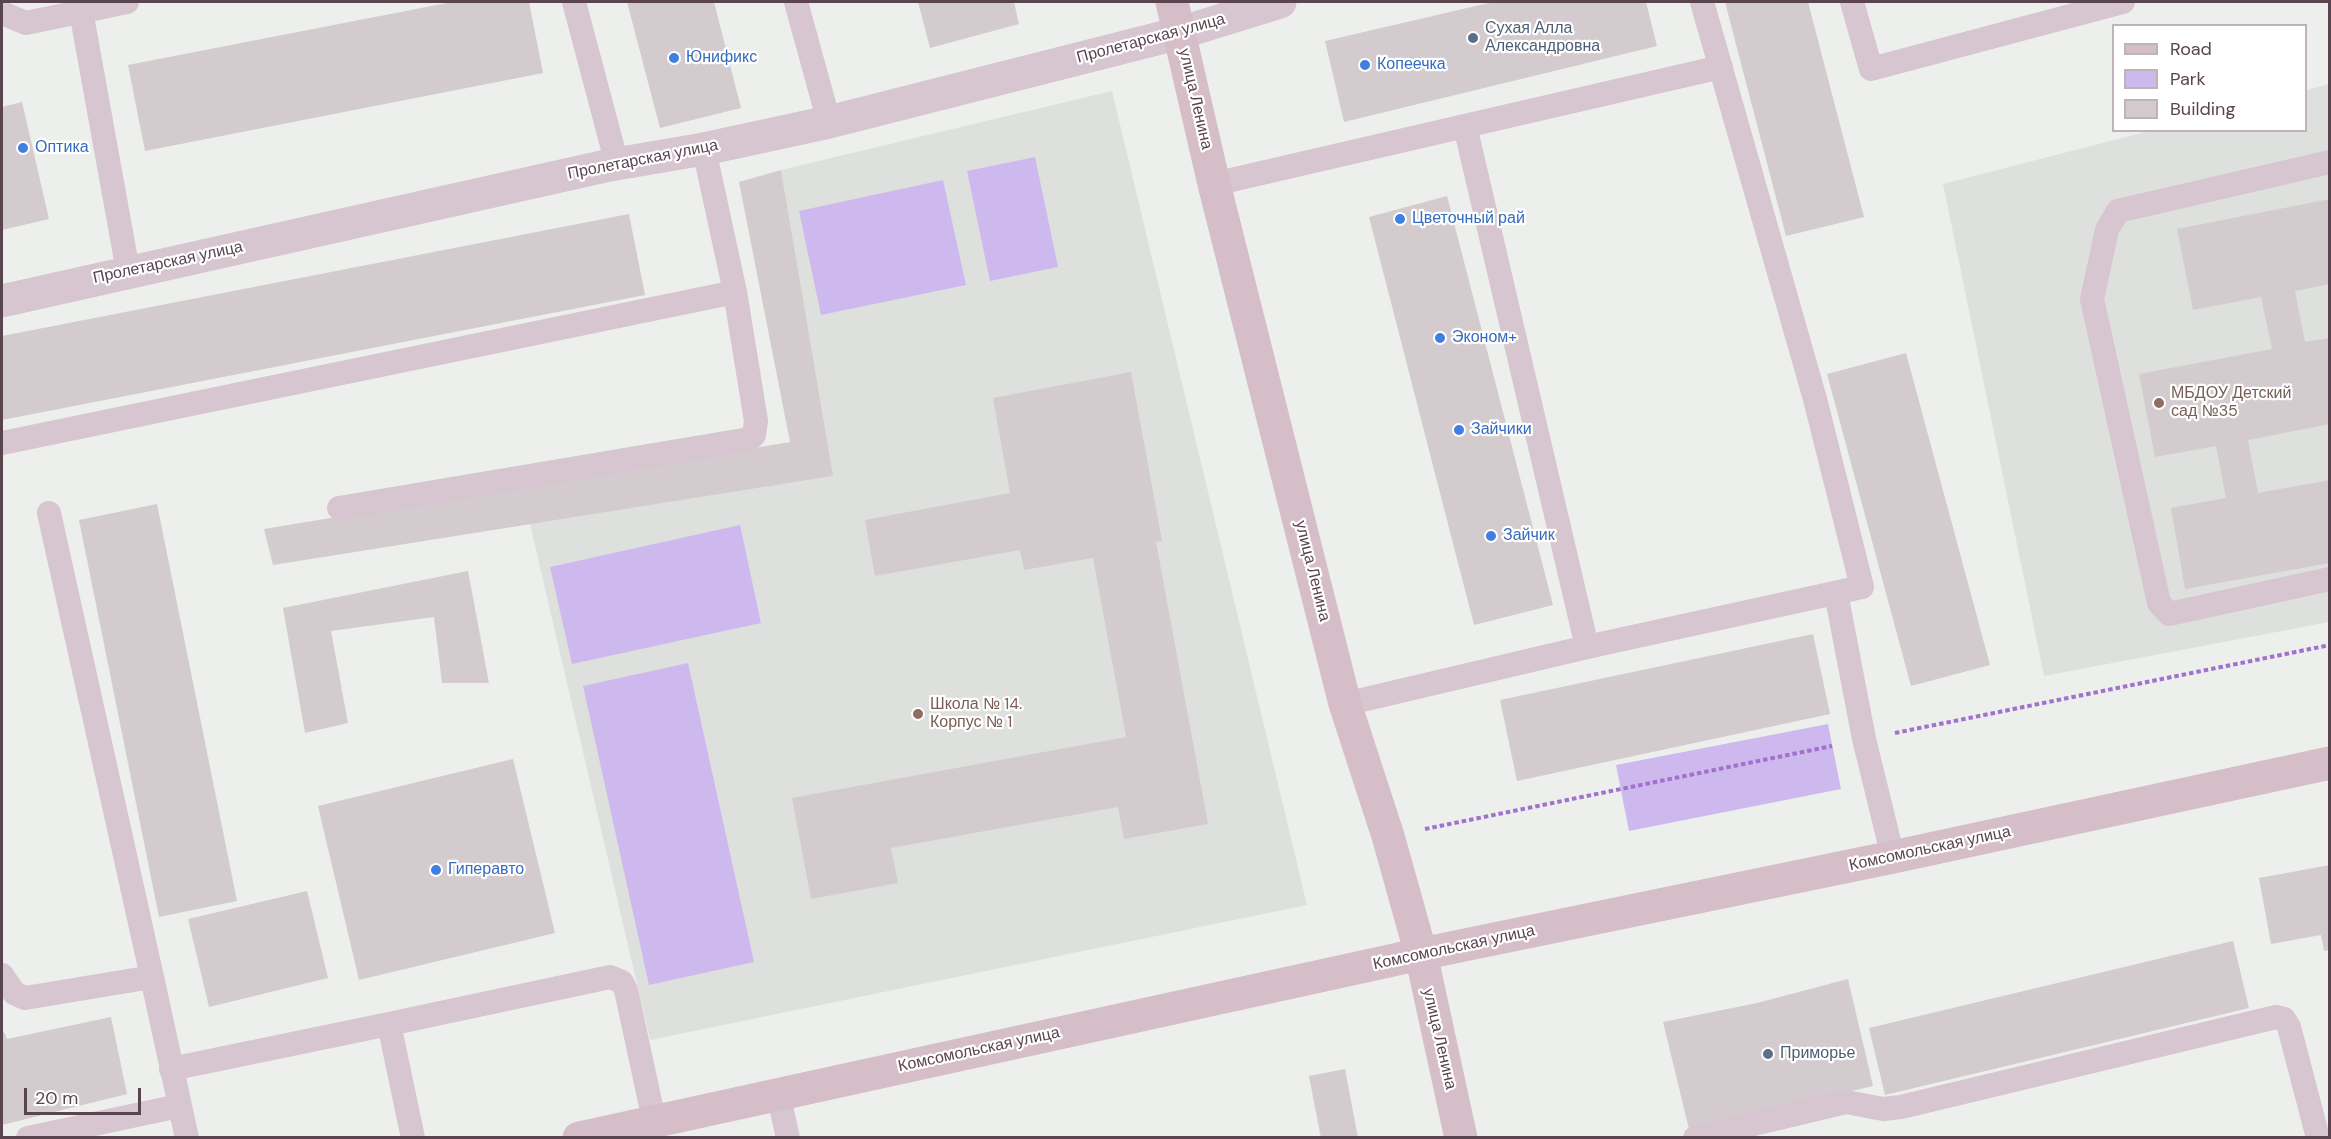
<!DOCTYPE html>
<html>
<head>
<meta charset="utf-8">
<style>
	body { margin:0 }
	#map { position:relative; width:2331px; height:1139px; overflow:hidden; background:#ecefec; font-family:"DM Sans",sans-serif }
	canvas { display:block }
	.frame { position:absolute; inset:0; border:3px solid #5a444f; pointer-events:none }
	.legend { position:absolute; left:2112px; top:24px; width:195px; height:108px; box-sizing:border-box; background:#fff; border:2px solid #bdb4b9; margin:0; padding:8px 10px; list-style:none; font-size:18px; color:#5a444f }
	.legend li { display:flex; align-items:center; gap:12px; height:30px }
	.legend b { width:30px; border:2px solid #bdb4b9 }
	.scale { position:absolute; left:24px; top:1088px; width:117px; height:27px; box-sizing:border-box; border:3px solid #5a444f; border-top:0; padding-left:8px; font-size:18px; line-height:21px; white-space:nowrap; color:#5a444f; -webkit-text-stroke:4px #fff; paint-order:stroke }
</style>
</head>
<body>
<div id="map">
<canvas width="2331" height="1139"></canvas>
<div class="frame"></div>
<ul class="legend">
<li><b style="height:8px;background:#d6bec9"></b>Road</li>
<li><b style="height:16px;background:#ceb9ef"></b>Park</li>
<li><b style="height:16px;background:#d4cbce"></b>Building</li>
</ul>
<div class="scale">20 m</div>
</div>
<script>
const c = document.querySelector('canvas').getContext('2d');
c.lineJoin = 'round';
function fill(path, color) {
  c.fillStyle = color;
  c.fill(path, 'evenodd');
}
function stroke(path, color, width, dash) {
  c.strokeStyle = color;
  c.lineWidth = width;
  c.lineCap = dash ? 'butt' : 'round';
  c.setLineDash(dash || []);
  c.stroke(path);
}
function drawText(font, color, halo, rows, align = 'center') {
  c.font = font + ' "DM Sans",sans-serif';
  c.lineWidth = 4.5;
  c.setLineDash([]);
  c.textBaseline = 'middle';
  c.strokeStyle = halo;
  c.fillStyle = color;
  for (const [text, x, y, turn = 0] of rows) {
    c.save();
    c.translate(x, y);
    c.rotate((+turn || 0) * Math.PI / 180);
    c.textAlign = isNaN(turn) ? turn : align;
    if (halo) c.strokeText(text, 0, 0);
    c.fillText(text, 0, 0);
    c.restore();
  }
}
const education = new Path2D(`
	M2329,84V622L2044,676L1943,184L2149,131L2306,130V90Z
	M1112,91L1307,905L650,1040L530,524L832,476L781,170Z`);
const green = new Path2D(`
	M1035,157L1058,267L990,281L967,171Z
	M943,180L966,285L821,315L799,211Z
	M740,525L761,623L572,664L550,567Z
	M688,663L754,962L649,985L583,686Z
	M1828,724L1841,789L1629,831L1616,765Z`);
const building = new Path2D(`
	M452,2H529L543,73L145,151L128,65Z
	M627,2H714L741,108L660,128Z
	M918,2H1014L1019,24L930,48Z
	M1493,2H1646L1657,46L1344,122L1325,41Z
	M1725,2H1808L1864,217L1786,236Z
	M22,102L49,219L2,230V107Z
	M781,170L833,476L273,565L264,529L790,442L739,182Z
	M1447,196L1553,605L1474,625L1369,217Z
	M2330,199V284L2295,291L2305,342L2330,338V424L2248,440L2258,493L2330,480V563L2185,589L2171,508L2226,498L2216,446L2155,457L2139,374L2272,349L2261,297L2193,310L2177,229Z
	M629,214L645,295L2,420V336Z
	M1906,353L1990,665L1911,686L1827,374Z
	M1131,372L1162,541L1156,542L1208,824L1124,839L1118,807L891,848L898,883L811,899L792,798L1126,737L1093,558L1024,570L1020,550L875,576L865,520L1010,493L993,398Z
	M157,504L237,901L159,917L79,520Z
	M468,571L489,683H442L434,617L331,631L348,723L305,733L283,608Z
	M1813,634L1830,714L1517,781L1500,700Z
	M513,759L555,933L359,980L318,806Z
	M2330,865V950L2324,951L2321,935L2271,944L2259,878Z
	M307,891L328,978L209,1007L188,919Z
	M2233,941L2249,1008L1885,1095L1869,1028Z
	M1848,979L1873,1086L1689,1129L1663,1022L1757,1003Z
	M111,1017L127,1094L2,1125V1028L7,1039Z
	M1345,1069L1358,1138H1321L1309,1076Z`);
const path = new Path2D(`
	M1895,733L2330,645
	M1425,829L1832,746`);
const service = new Path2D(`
	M574,2L617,164
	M796,2L829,122
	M1702,2L1815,399L1862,587L1587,647L1465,126L1721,67
	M1852,2L1871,69L2123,2
	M81,11L128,271
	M2,13L26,23L127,2
	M2330,162L2118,211L2107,230L2092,299L2159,603L2169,614L2330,579
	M1214,184L1465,126
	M2,443L735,292
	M339,508L749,439L754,435L756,421L735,292L704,149
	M49,513L152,977
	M1836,593L1864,739L1893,857
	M1345,704L1587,647
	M2,975L14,993L25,998L152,977L187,1138
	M171,1069L389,1024
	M778,1093L788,1138
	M28,1138L179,1106
	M413,1138L389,1024L610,977L622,982L626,990L654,1120
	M1695,1138L1846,1102L1883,1109L1901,1107L2276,1017L2284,1019L2289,1027L2318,1138`);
const minor = new Path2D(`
	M2,301L610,165L704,149L829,122L1180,33L1280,2`);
const secondary = new Path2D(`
	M1172,2L1214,184L1345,704L1388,836L1421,954L1461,1138
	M579,1138L1421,954L1893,857L2330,763`);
const markers = [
	[1473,38,6,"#5c6f8a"],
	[674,58,6,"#3f7fe0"],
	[1365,65,6,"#3f7fe0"],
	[23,148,6,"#3f7fe0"],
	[1400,219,6,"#3f7fe0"],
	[1440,338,6,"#3f7fe0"],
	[2159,403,6,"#8d6e63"],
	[1459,430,6,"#3f7fe0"],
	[1491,536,6,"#3f7fe0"],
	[918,714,6,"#8d6e63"],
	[436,870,6,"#3f7fe0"],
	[1768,1054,6,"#5c6f8a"]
];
const serviceNames = [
	["Сухая Алла",1485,29],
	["Александровна",1485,47],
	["Приморье",1780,1054]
];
const streetNames = [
	["Пролетарская улица",1151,39,-15],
	["улица Ленина",1195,99,77],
	["Пролетарская улица",643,160,-11],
	["Пролетарская улица",168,263,-12],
	["улица Ленина",1312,571,76],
	["Комсомольская улица",1930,849,-12],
	["Комсомольская улица",1454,948,-12],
	["улица Ленина",1439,1039,77],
	["Комсомольская улица",979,1050,-12]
];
const shopNames = [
	["Юнификс",686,58],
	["Копеечка",1377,65],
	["Оптика",35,148],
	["Цветочный рай",1412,219],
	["Эконом+",1452,338],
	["Зайчики",1471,430],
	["Зайчик",1503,536],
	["Гиперавто",448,870]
];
const educationNames = [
	["МБДОУ Детский",2171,394],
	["сад №35",2171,412],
	["Школа № 14.",930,705],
	["Корпус № 1",930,723]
];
fill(education, '#dee0dd');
fill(green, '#ceb9ef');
fill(building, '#d4cbce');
stroke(path, '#a071cd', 4, [4.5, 3]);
stroke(service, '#d7c5cf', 24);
stroke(minor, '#d7c5cf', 33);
stroke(secondary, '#d6bec9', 33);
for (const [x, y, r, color] of markers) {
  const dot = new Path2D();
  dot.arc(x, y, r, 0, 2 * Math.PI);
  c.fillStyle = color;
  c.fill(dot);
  stroke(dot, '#fff', 2);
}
drawText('16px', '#4e5e75', '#fff', serviceNames, 'left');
drawText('16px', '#5a444f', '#fff', streetNames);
drawText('16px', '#366cbe', '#fff', shopNames, 'left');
drawText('16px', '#785e54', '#fff', educationNames, 'left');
</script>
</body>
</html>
